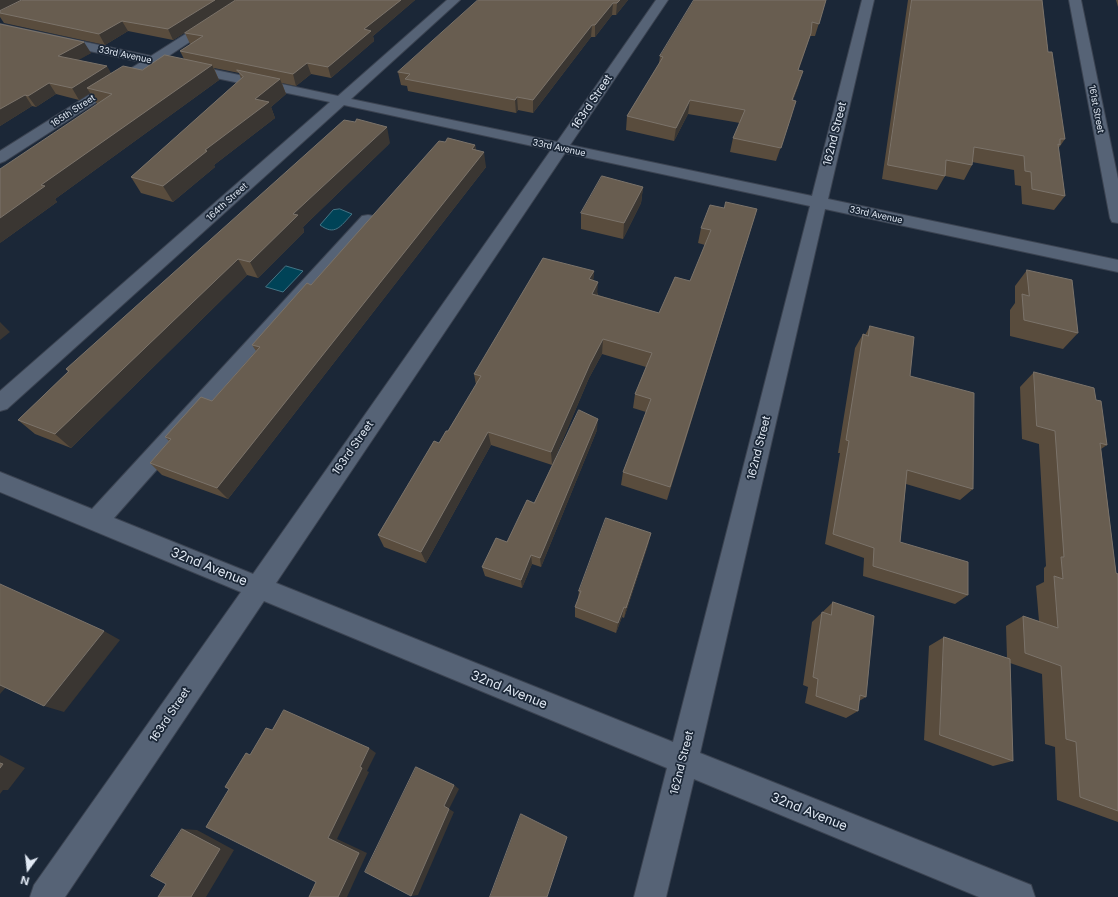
<!DOCTYPE html>
<html>
<head>
<meta charset="utf-8">
<style>
	body { margin:0 }
	#map { position:relative; width:1118px; height:897px; overflow:hidden; background:#1b2737; font-family:Inter,sans-serif }
	canvas { display:block }
	.north { position:absolute; left:8px; top:849px; width:40px; height:40px; -webkit-text-stroke:3px #1b2737; paint-order:stroke; rotate:195deg; font-size:11px; font-weight:700; line-height:16px; text-align:center; color:#e1e9f4 }
	.north::after { content:''; display:block; margin:auto; width:14px; height:18px; background:#e1e9f4; clip-path:polygon(50% 0,100% 100%,50% 72%,0 100%) }
</style>
</head>
<body>
<div id="map">
<canvas width="1118" height="897"></canvas>
<div class="north">N</div>
</div>
<script>
const c = document.querySelector('canvas').getContext('2d');
c.lineJoin = 'round';
function fill(path, color) {
  c.fillStyle = color;
  c.fill(path, 'evenodd');
}
function stroke(path, color, width, dash) {
  c.strokeStyle = color;
  c.lineWidth = width;
  c.lineCap = dash ? 'butt' : 'round';
  c.setLineDash(dash || []);
  c.stroke(path);
}
function drawText(font, color, halo, rows, align = 'center') {
  c.font = font + ' Inter,sans-serif';
  c.lineWidth = 3.5;
  c.setLineDash([]);
  c.textBaseline = 'middle';
  c.strokeStyle = halo;
  c.fillStyle = color;
  for (const [text, x, y, turn = 0] of rows) {
    c.save();
    c.translate(x, y);
    c.rotate((+turn || 0) * Math.PI / 180);
    c.textAlign = isNaN(turn) ? turn : align;
    if (halo) c.strokeText(text, 0, 0);
    c.fillText(text, 0, 0);
    c.restore();
  }
}
const water = new Path2D(`
	M340,209L352,214C340,227 335,236 320,225L333,210Z
	M286,266L303,271L283,292L266,287Z`);
const minor = new Path2D(`
	M239,0H253L164,59L338,96L447,0H460L351,99L557,142L656,0H668L570,145L812,196L862,0H874L828,199L1118,260V272L825,209L700,753L1031,885L1035,897H979L694,779L666,897H634L667,768L264,601L65,897H30L34,885L241,592L0,492V472L92,509L362,216L368,215L374,216L376,220L374,224L114,518L253,574L551,150L344,105L7,409L0,411V391L330,102L154,65L5,161L0,163V151L141,62L0,32V24L151,56ZM565,153L810,206L673,742L276,583Z
	M1069,0H1081L1118,179V223L1112,222L1110,218Z`);
const wall = new Path2D(`
	M0,0H415L373,36L374,41L331,78L311,74L296,86L282,83L286,94L271,107L275,118L214,165L215,167L173,202L141,193L131,177L241,79L239,73L214,68L219,80L55,199L57,202L0,243L98,104H97L90,93L79,100L56,94L36,107L32,106L0,126V24L91,53L77,60L111,74L142,70L184,59L180,51L191,44H190L185,33L200,23L173,40L128,31L105,45L4,23L0,17Z
	M478,0H628L616,15H612L595,37H591L533,113L518,110L516,113L408,91L407,86L401,85L398,72Z
	M826,0L815,36H810L798,70L799,84L793,100L792,115L776,161L730,152L733,138L740,123L688,114L674,141L626,130L627,116L659,64L660,56Z
	M908,0H1042L1048,52L1065,139L1058,149L1065,196L1054,210L1022,204L1021,186L1015,185L1014,170L972,162V165L964,180L945,176L937,190L882,179Z
	M1116,0H1118V7Z
	M445,142L475,145L476,150L486,167L228,499L162,475L150,463L169,441L165,437L212,401L256,351L252,345L311,285Z
	M390,143L303,227L304,232L258,278L247,275L71,448L35,434L18,420L68,372L66,369Z
	M643,187L641,203L623,239L581,229V213Z
	M724,208L757,209L667,500L621,485L623,472L646,412L633,408L635,394L646,367L602,354L589,378L552,465L491,445L426,563L384,547L378,535L439,443L448,431L476,385L474,374L594,271L593,280L598,295L659,313L690,281L705,245L698,243L701,228Z
	M1027,270L1078,333L1063,349L1010,336V310L1015,303V286Z
	M870,326L910,376L973,489L960,500L906,484L900,542L968,595L955,604L863,576L864,558L825,544L840,453H838L855,348L863,334L865,335Z
	M1034,372L1096,400L1107,445L1101,449L1116,573L1118,574V822L1057,800L1055,747L1045,744L1042,674L1010,663L1013,761L993,766L924,740L929,646L944,637L1007,658L1006,626L1023,616L1039,621L1036,586L1044,582V568L1046,566L1039,444L1022,439L1020,387Z
	M597,430L541,567L532,564L522,588L485,576L482,567L507,542L534,503Z
	M651,533L648,545L624,618L622,617L616,633L575,617V607L578,599L579,591Z
	M833,602L866,697L859,701L858,711L846,718L805,703L808,687L803,685L812,622Z`);
const shadedWall = new Path2D(`
	M0,0H27L0,13Z
	M215,0H236L173,40L168,29Z
	M401,0H415L373,36L374,41L331,78L328,67L364,29Z
	M620,0H628L616,15L617,3Z
	M613,3L612,15L595,37V25Z
	M122,21L128,31L105,45L99,34Z
	M592,25L591,37L533,113V100Z
	M811,33L807,46L794,84L798,70Z
	M84,42L91,53L65,68L58,56Z
	M307,63L311,74L296,86L293,74Z
	M212,65L219,80L55,199L57,202L0,243V218L41,185Z
	M107,66L114,78L87,88L90,93L79,100L72,88Z
	M803,71L799,84L788,114L792,100Z
	M280,79L286,94L271,107L275,118L214,165L215,167L173,202L163,186L205,150L255,99Z
	M49,83L56,94L36,107L28,96Z
	M25,95L32,106L0,126V109Z
	M517,97L518,110L516,113L515,100Z
	M690,100L688,114L674,141L676,128Z
	M387,127L390,143L303,227L304,232L258,278L250,262L293,214Z
	M475,145L477,160L472,149Z
	M484,152L486,167L228,499L217,488Z
	M643,187L641,203L623,239L624,223Z
	M238,259L247,275L71,448L55,434Z
	M594,271L593,286L589,279Z
	M598,282L597,297L592,294Z
	M0,322L10,332L0,340Z
	M603,339L602,354L589,378L552,465L551,452L590,364Z
	M598,419L597,430L541,567L540,558Z
	M488,432L491,445L426,563L421,552Z
	M651,533L648,545L624,618L626,608Z
	M531,555L532,564L522,588L521,580Z
	M624,607L622,617L616,633L618,623Z
	M104,631L120,640L64,712L44,706Z
	M0,682L8,685L0,694Z
	M369,748L376,753L367,771L369,772L337,839L367,853L347,897H338L328,838L360,767Z
	M0,755L25,768L8,790H3L0,794Z
	M454,785L459,789L449,809L444,806Z
	M449,809L454,812L418,895L411,896Z
	M182,829L197,830L234,850L206,897H191Z`);
const building = new Path2D(`
	M22,0H215L168,29L122,21L99,34L0,13V11Z
	M236,0H401L364,29L371,31L328,67L307,63L293,74L180,51L203,36L185,33Z
	M478,0H620L617,3H613L595,25H592L533,100L517,97L515,100L405,79L410,74L398,72Z
	M694,0H826L819,24L812,22L811,33L798,70L803,71L792,100L796,101L781,148L733,138L745,110L690,100L676,128L627,116L663,57L660,56Z
	M912,0H1042L1048,52H1052L1065,139H1060V145L1058,144L1065,196L1032,189L1031,172L1025,171L1024,156L974,147L972,165L946,160L945,176L888,165Z
	M0,24L84,42L58,56L107,66L72,88L49,83L28,96L25,95L0,109Z
	M165,55L212,65L41,185L45,186L0,218V169L112,94L87,88L123,66L142,70Z
	M237,70L280,79L255,99L269,102L205,150L207,151L163,186L131,177L243,77Z
	M357,119L387,127L293,214L298,215L250,262L238,259L55,434L18,420L69,371L66,369L344,120L355,122Z
	M448,138L475,145L472,149L484,152L217,488L150,463L171,439L165,437L201,397L212,401L260,347L252,345L307,283L311,285L439,141L445,142Z
	M602,176L643,187L624,223L581,213Z
	M726,202L757,209L670,487L623,472L651,399L635,394L652,353L603,339L590,364L551,452L488,432L421,552L378,535L434,441L439,443L446,431H448L481,376L474,374L543,258L594,271L589,279L598,282L592,294L659,313L675,277L690,281L711,230L701,228L710,205L724,208Z
	M1027,270L1072,280L1078,333L1024,320L1022,294L1029,296Z
	M870,326L914,337L910,376L974,393L973,489L907,470L900,542L968,562V595L873,566L874,548L833,534L849,441L846,440L863,334L868,336Z
	M1034,372L1094,388L1096,400L1101,401L1107,445L1100,443L1116,573L1118,574V811L1080,797L1076,742L1066,739L1061,666L1025,653L1023,616L1058,628L1054,576L1063,579L1061,557H1064L1055,431L1037,426Z
	M579,410L598,419L540,558L531,555L521,580L482,567L496,538L507,542L527,500L534,503Z
	M606,518L651,533L626,608L624,607L618,623L575,607L581,591H579Z
	M0,584L104,631L44,706L0,685Z
	M833,602L874,616L866,697L860,695L858,711L816,696L818,679L813,677L822,612L831,615Z
	M944,637L1010,659L1013,761L940,735Z
	M284,710L369,748L360,767L362,768L328,838L359,853L338,897H309L316,882L206,827L229,789L225,787L246,753L250,755L266,728L272,730Z
	M0,763L3,764L0,768Z
	M416,767L454,785L444,806L449,809L411,896L365,872Z
	M521,814L567,837L547,897H490Z
	M182,829L220,849L191,897H158L166,884L151,876Z`);
const farStreetnames = [
	["33rd Avenue",125,55,12],
	["161st Street",1096,109,79],
	["165th Street",73,111,-33],
	["33rd Avenue",559,148,12],
	["164th Street",227,202,-42],
	["33rd Avenue",876,215,12]
];
const streetNames = [
	["163rd Street",592,102,-56],
	["162nd Street",835,134,-76],
	["163rd Street",353,448,-55],
	["162nd Street",759,448,-76],
	["163rd Street",170,715,-56],
	["162nd Street",682,763,-76]
];
const nearStreetnames = [
	["32nd Avenue",209,567,22],
	["32nd Avenue",509,690,22],
	["32nd Avenue",809,812,22]
];
fill(water, '#004357');
stroke(water, '#447586', 1);
stroke(minor, '#3b4351', 2);
fill(minor, '#566376');
fill(wall, '#594c3d');
fill(shadedWall, '#3a3632');
fill(building, '#685d50');
stroke(building, '#7b736a', 1);
drawText('9px', '#e1e9f4', '#1b2737', farStreetnames);
drawText('11px', '#e1e9f4', '#1b2737', streetNames);
drawText('13px', '#e1e9f4', '#1b2737', nearStreetnames);
</script>
</body>
</html>
